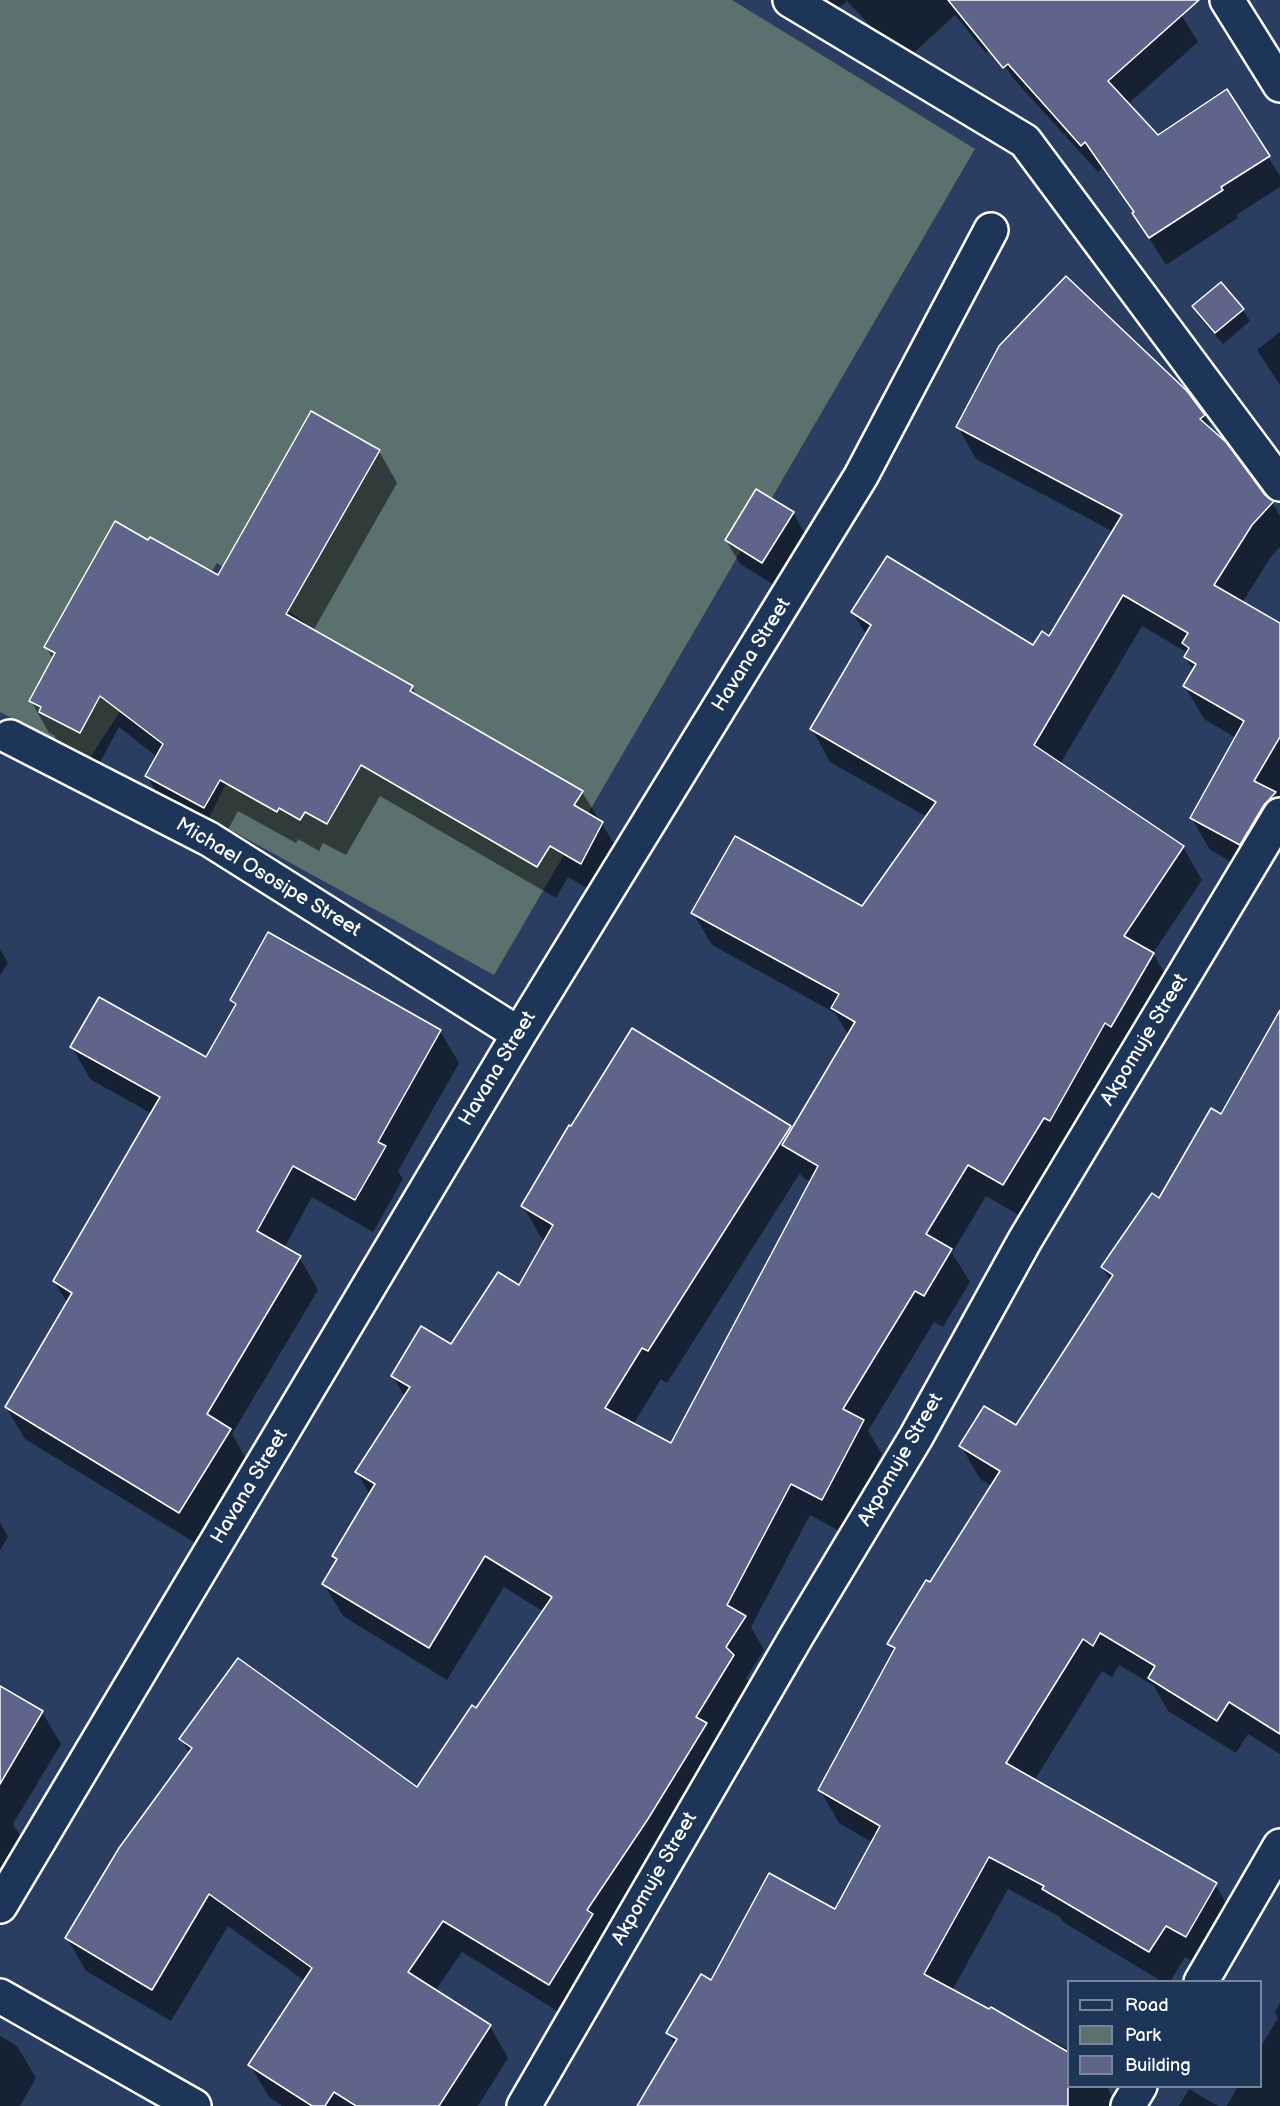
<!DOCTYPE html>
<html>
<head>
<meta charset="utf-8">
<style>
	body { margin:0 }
	#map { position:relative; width:1280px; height:2106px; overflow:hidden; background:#2a3e61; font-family:"Balsamiq Sans",sans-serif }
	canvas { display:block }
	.legend { position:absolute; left:1067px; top:1980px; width:195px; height:108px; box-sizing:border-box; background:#1d3557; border:2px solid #77869a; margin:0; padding:8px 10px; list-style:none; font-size:18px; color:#fff }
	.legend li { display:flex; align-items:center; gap:12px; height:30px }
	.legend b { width:30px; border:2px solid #77869a }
</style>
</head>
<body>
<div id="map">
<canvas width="1280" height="2106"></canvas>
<ul class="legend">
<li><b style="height:8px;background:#1d3557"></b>Road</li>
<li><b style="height:16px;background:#5b716d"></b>Park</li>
<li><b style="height:16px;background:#5f648a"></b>Building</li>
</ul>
</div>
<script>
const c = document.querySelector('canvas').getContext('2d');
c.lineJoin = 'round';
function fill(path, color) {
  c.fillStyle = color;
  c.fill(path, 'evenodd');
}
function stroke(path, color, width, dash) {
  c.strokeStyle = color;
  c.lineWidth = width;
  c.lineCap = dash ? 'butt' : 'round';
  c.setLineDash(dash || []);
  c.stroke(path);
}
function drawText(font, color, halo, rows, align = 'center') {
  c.font = font + ' "Balsamiq Sans",sans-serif';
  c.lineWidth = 4.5;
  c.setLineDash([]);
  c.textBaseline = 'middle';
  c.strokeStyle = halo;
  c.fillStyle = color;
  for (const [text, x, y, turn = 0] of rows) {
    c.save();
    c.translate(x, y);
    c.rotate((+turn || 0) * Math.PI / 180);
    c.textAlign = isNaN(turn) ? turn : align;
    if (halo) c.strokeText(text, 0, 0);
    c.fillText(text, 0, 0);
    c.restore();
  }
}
const green = new Path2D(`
	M0,0H732L975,149L494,975L209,818L304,622L217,563L89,759L0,712Z`);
const shadow = new Path2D(`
	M828,0H1039L986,53L955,15L904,62L847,1L836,10Z
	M1060,0H1172L1198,42L1128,104L1158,137L1227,91L1280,176V187L1236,215L1238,218L1166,265L1135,215L1102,168L1098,172L1012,77L996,50Z
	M1194,306L1243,310L1250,321L1223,344L1200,318Z
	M1280,332V385L1257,350Z
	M1204,415L1215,435L1264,496L1272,502L1280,516V547L1270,558L1242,603L1280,625V801L1259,877L1210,850L1191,817L1236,738L1204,719L1185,686L1194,671L1185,657L1188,653L1142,626L1060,764L1183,847L1202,880L1153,953L1172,986L1022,1217L986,1196L952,1253L970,1282L943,1327L934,1322L868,1431L882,1454L841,1532L810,1515L751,1627L764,1650L746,1678L752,1688L567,2017L462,1952L435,1991L490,2026L508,2058L478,2106H282L269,2097L250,2065L305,1981L228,1926L171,2021L86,1971L67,1938L190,1754L181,1739L417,1790L477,1710L544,1612L504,1587L447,1680L343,1616L324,1584L337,1562L334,1556L370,1495L357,1472L405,1397L393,1376L451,1346L520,1287L545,1241L542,1239L523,1206L789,1127L792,1131L849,1036L835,1013L712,945L693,913L863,908L927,817L830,762L812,729L867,636L853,613L1034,647L1050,638L1114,532L976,459L958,427ZM800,1173L802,1177L811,1182L671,1445L633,1425L661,1379L667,1383Z
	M379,451L397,483L313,631L412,687L418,697L582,792L621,855L599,895L568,877L556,898L380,796L346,855L323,843L319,851L298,839L296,843L238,811L223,839L165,808L147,776L157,757L119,727L99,764L59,744L54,735L49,733L31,701L53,659L46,647L219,577Z
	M793,513L807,537L776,586L740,564L726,540Z
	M0,949L8,963L0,975Z
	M231,1000L440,1031L459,1063L398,1171L403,1179L373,1232L312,1197L284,1248L300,1258L318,1290L232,1434L248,1462L197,1544L25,1439L6,1407L68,1304L54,1281L152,1114L90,1079L72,1047L207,1059L236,1008Z
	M1280,1013V1754L1248,1734L1236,1753L1168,1711L1154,1686L1119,1665L1112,1677L1102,1671L1034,1781L1215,1884L1234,1917L1205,1969L1185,1957L1170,1982H1163L1063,1922L1060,1917L1008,1889L952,1991L1050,2043L1052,2040L1068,2049V2086H1107L1116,2106H638L675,2045L668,2033L712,1982L836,1911L873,1843L839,1823L820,1790L894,1653L889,1644L930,1584L992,1486L980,1479L961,1446L1016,1427L1111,1282L1102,1267L1159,1200L1222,1116Z
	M0,1522L8,1537L0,1550Z
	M0,1688L42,1712L61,1744L13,1824L25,1844L0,1884Z
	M1280,2003V2106H1227L1238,2086H1260V2048L1278,2018L1275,2012Z
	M0,2036L17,2046L36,2078L20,2106H0Z
	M1189,2089L1218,2106H1179Z`);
const building = new Path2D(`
	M948,0H1199L1108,81L1158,135L1227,89L1270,156L1221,187L1223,190L1149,238L1132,213L1134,212L1085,142L1081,146L1008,64L1003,68Z
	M1066,276L1187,391L1205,415L1200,419L1227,443L1265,495L1274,501L1252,525L1214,585L1280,623V737L1254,781L1276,792L1264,805L1240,845L1190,818L1244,721L1183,686L1196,664L1184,657L1189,648L1182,643L1188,633L1123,595L1034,745L1184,846L1124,936L1154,953L1111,1027L1105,1023L1050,1121L1044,1118L1003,1185L968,1165L926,1234L952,1249L924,1296L915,1291L843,1409L864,1420L822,1500L791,1484L727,1605L746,1616L726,1647L734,1655L696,1717L707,1723L648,1819L587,1910L593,1914L549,1985L443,1921L408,1972L491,2025L439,2106H356L334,2092L325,2106H312L248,2065L312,1968L209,1894L152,1990L65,1938L119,1848L192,1748L179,1739L238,1658L417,1787L472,1705L476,1708L552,1597L485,1556L429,1648L322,1584L337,1559L332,1556L375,1484L355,1472L410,1387L391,1376L421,1326L451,1344L498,1272L519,1285L553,1225L521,1206L569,1125L571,1126L632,1028L791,1126L648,1351L642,1348L605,1408L671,1443L818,1166L782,1145L855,1022L831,1008L839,994L691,913L735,836L862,906L936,802L810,729L871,625L851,612L887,556L1033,645L1042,631L1049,636L1122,515L956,427L999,346Z
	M1221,282L1244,309L1215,333L1192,306Z
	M311,411L380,450L286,614L413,686L410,691L583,791L574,805L603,822L581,864L550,846L537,867L361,765L327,824L305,812L300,820L279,808L277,812L220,780L204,808L145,776L163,744L100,696L80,733L39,712L41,707L29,701L55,653L44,647L115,521L148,540L150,537L218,575Z
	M756,489L794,512L762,563L725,540Z
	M268,932L441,1030L378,1142L386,1146L355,1200L293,1166L257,1231L301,1256L207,1414L231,1429L179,1513L5,1407L72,1293L53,1281L160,1097L70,1047L99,997L206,1057L236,1004L230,1000Z
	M1280,1010V1734L1229,1702L1217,1721L1148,1678L1155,1666L1100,1633L1093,1646L1083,1639L1006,1763L1217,1883L1186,1937L1166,1926L1149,1952L1042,1889L1044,1886L989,1857L924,1974L989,2009L991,2007L1068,2052V2106H637L677,2039L666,2033L701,1974L711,1980L769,1873L835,1909L880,1826L818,1790L895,1648L887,1644L926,1580L930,1582L1000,1471L959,1446L984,1406L1016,1425L1113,1275L1101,1267L1152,1193L1159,1198L1211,1108L1221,1114Z
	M0,1686L43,1711L0,1784Z`);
const minor = new Path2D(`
	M790,0L1025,141L1280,484
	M1227,0L1280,85
	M10,737L209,839L519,1034
	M0,1906L519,1034L861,476L991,230
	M1201,1982L1280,1846
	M0,1996L194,2106
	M524,2106L796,1637L916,1437L1025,1240L1280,815
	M1128,2106L1140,2086`);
const streetNames = [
	["Havana Street",752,655,-58],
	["Michael Ososipe Street",268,878,31],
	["Akpomuje Street",1145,1040,-59],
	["Havana Street",498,1069,-59],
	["Akpomuje Street",901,1460,-60],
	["Havana Street",250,1487,-59],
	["Akpomuje Street",655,1879,-60]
];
fill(green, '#5b716d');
fill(shadow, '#0007');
fill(building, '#5f648a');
stroke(building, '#fff', 1.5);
stroke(minor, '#fff', 38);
stroke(minor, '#1d3557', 33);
drawText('20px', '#fff', '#1d3557', streetNames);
</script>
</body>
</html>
